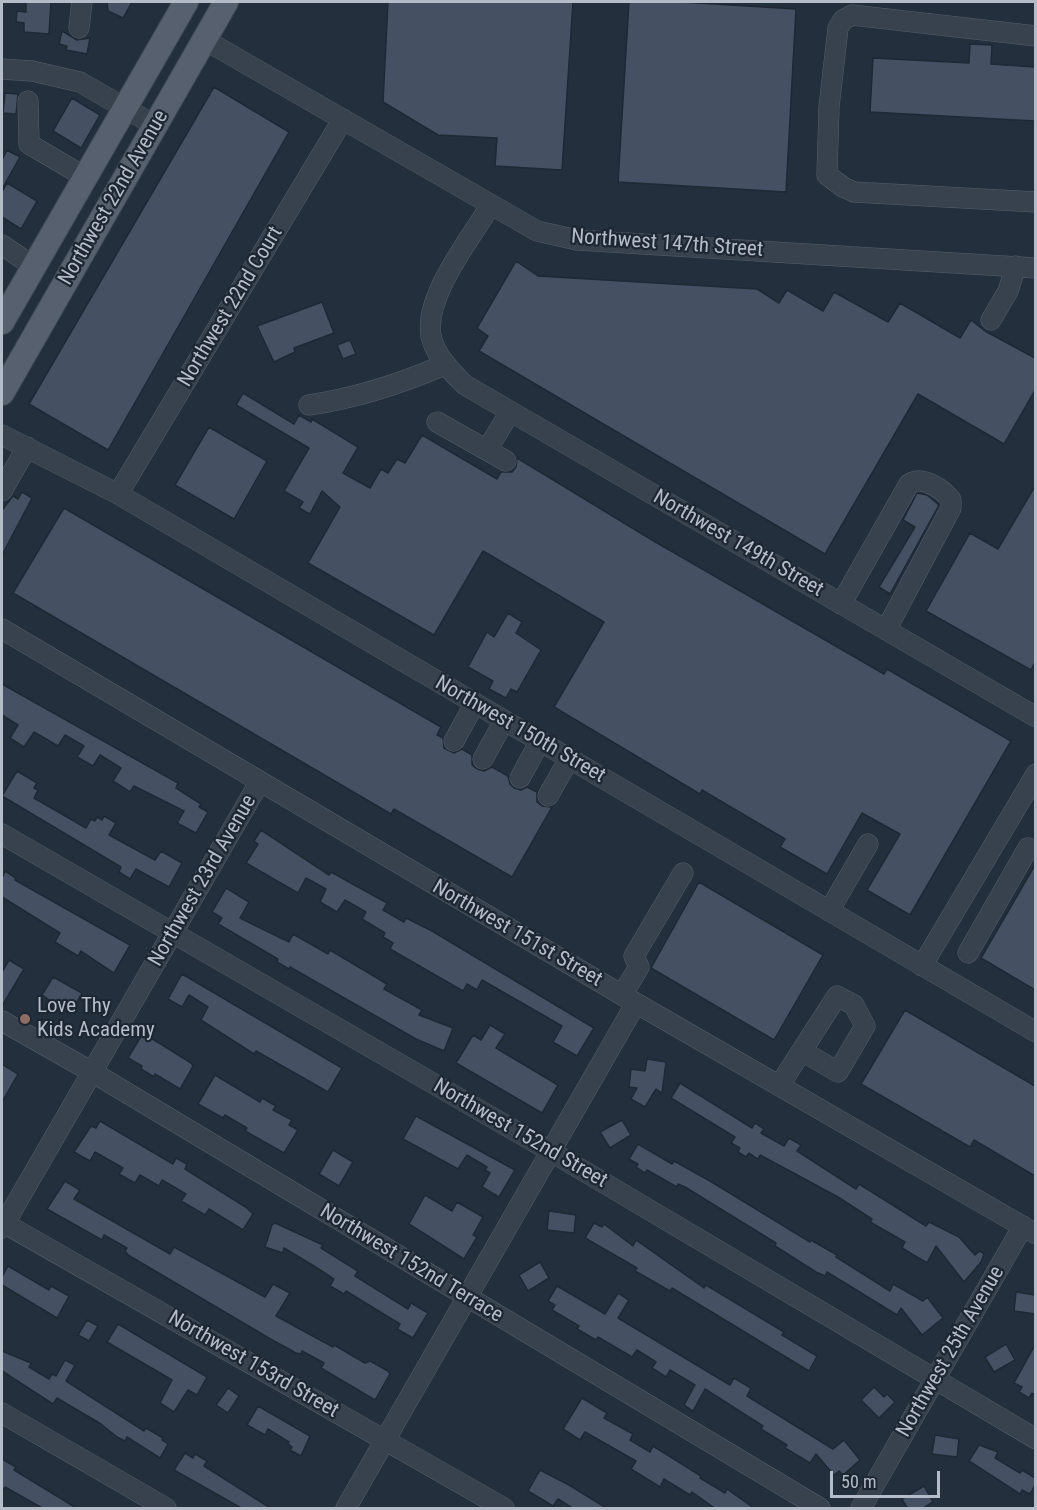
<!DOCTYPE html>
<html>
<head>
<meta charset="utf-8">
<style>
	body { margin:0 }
	#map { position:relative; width:1037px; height:1510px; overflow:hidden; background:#242f3e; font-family:"Roboto Condensed",sans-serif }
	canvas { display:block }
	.frame { position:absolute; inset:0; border:3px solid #b4bcc9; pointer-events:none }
	.scale { position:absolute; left:830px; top:1471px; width:110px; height:27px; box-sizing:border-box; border:3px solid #b4bcc9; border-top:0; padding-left:8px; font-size:18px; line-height:21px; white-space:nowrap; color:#b4bcc9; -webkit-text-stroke:4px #1d2633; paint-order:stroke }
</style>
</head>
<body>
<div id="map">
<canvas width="1037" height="1510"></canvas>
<div class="frame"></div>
<div class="scale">50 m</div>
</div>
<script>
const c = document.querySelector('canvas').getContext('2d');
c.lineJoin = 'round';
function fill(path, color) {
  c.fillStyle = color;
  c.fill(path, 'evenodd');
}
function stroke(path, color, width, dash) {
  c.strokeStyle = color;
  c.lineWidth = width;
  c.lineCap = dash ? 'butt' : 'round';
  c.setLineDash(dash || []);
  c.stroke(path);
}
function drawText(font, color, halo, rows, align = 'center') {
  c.font = font + ' "Roboto Condensed",sans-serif';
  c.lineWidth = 4.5;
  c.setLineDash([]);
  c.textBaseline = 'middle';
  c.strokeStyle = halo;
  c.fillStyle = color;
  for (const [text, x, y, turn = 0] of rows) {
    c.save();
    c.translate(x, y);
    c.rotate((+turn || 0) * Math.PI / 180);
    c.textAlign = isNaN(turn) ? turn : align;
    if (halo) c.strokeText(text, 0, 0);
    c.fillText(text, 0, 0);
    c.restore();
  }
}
const building = new Path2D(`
	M26,2H51L49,34L24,32V23L16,22L17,11L26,12Z
	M107,2H132L123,18L108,11Z
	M388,2H573L562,170L495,166L497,138L438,135L383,102Z
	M629,2H682L796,9L786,192L618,182Z
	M62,31L77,40L90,38L87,54L66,50L67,46L59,44Z
	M970,44L992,45L991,64L1035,67V121L870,112L873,58L969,63Z
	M214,87L289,132L108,450L29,404Z
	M5,93L18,94L16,114L3,113Z
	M72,98L100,115L81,148L53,131Z
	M7,150L20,157L2,189V160Z
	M7,183L37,201L21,229L2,217V192Z
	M516,261L538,276L757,289L779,303L787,290L823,311L834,292L888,322L900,303L960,338L971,320L985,331L1035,358V390L1004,444L918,394L825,554L479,351L488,336L477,328Z
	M322,302L334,333L294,348L295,352L274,362L257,326Z
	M350,340L356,354L343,359L337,345Z
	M243,393L294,424L299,415L311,422L312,419L358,447L343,473L370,488L381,469L388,473L397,459L405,463L422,435L497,479L501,472H512L516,467L517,458L652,540L884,674L887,669L1011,741L910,915L867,890L900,834L862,813L827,874L780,847L785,839L702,790L700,794L554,707L604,622L483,551L434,635L308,563L340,507L322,491L310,514L299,508L303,502L284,491L309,448L236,405Z
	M209,427L267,461L234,519L175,485Z
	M1035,486V662L1031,670L926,611L970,533L998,549Z
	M22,492L32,498L2,555V510L13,496L18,499Z
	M917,493L927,495L939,505L890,594L879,587L915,527L903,520Z
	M64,508L441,727L437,735L443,738L444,748L454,753L462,749L472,755V765L477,769L484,771L492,767L508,776L510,784L514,788L521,790L527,787L537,792V802L542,806L552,807L512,877L394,809L391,814L13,593Z
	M508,613L522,622L516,633L541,650L517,692L511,689L506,698L489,689L493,681L468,667L487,632L494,637Z
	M2,684L178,783L176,788L201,804L199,807L208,812L196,833L177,823L184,811L134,786L130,792L113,781L121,768L100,755L93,766L77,757L84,746L65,735L58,746L34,732L24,747L10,738L18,725L2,715Z
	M17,771L37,783L34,788L38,790L34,798L86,828L91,819L95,821L97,817L102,820L104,816L116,823L109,835L155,860L161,851L182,863L169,887L136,869L130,879L119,872L121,867L2,796Z
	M261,830L329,875L331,872L387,903L383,910L404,922L406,918L432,931L594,1028L577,1056L553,1042L562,1026L482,980L477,990L467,984L463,991L390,949L393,943L383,937L385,933L362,919L366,912L345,900L337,912L320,902L326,889L306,878L298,893L246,863L258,844L254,841Z
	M1035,865V990L981,958Z
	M5,871L16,878L15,880L130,945L114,973L81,951L78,956L55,942L60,933L2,897V878Z
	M699,882L823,955L774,1040L651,968Z
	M226,888L249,902L240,918L289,942L293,934L328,954L330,950L387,984L384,989L422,1010L419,1015L453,1028L444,1051L416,1039L290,967L289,969L277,962L278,959L218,924L222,918L212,912Z
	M9,960L24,969L2,1006V972Z
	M182,974L342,1068L328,1092L256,1051L254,1054L201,1020L208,1007L189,995L182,1007L168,999Z
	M53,977L82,993L70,1014L42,995Z
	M905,1010L1035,1086V1176L974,1140L970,1147L861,1084Z
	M490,1025L505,1034L496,1048L558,1085L542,1113L456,1063L473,1035L481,1040Z
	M143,1033L191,1063L193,1066L180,1089L155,1074L154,1077L141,1069L142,1066L128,1058Z
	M647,1059L666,1062L662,1093L656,1089L645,1107L631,1099L637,1088L629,1087L631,1069L645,1071Z
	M2,1064L18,1074L2,1102Z
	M215,1075L260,1102L262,1098L276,1106L273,1110L292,1120L289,1125L298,1130L284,1153L245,1131L247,1128L225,1115L223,1118L198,1104Z
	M680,1083L752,1128L755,1123L764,1129L761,1133L784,1146L789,1138L801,1145L797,1151L856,1189L859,1184L926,1226L929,1222L959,1237L975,1255L980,1251L984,1254L981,1262L964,1282L936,1246L927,1263L902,1248L905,1242L870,1222L872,1219L838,1197L760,1155L758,1159L749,1153L746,1157L738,1152L740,1148L731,1143L735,1137L671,1098Z
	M416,1116L515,1170L499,1197L482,1187L490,1173L485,1170L487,1167L467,1155L458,1169L403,1139Z
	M622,1120L631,1135L610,1148L600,1132Z
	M100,1121L173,1164L176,1158L187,1164L185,1169L247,1208L253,1214L243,1230L209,1209L205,1215L181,1201L186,1194L162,1180L159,1186L140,1175L135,1183L119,1174L123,1168L95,1152L90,1161L74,1152L91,1126L96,1128Z
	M638,1144L672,1164L674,1161L710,1181L810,1242L811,1240L837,1255L836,1257L890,1291L893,1284L923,1301L927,1297L943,1318L922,1335L901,1308L897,1315L827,1272L825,1276L816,1272L775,1246L776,1243L685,1187L678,1184L677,1187L647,1170L645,1173L636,1167L638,1164L629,1159Z
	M333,1150L353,1162L339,1186L319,1174Z
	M65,1181L80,1190L74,1199L170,1254L174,1247L265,1297L273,1284L290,1293L276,1316L333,1347L334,1345L365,1363L370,1361L388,1371L390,1374L375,1400L321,1368L324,1363L302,1351L301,1354L296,1353L274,1341L128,1255L125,1251L127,1248L104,1235L102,1240L47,1209Z
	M425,1195L452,1211L457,1202L483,1217L473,1235L477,1237L464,1259L409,1224Z
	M549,1211L576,1215L574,1233L547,1230Z
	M275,1223L323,1245L321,1248L358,1271L355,1276L408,1309L411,1303L428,1313L413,1338L397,1329L400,1324L346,1291L344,1294L330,1286L334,1279L314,1266L284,1248L283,1253L265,1247L272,1225Z
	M594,1223L602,1227L604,1224L633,1246L636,1240L704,1288L706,1285L784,1332L782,1335L817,1356L809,1371L672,1288L670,1291L635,1271L637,1268L585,1238Z
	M540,1262L549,1278L528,1291L519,1275Z
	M8,1266L49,1290L51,1286L69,1296L57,1318L2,1285V1277Z
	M557,1286L605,1314L618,1293L629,1300L618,1318L730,1385L734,1378L751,1388L747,1396L833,1449L844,1440L860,1460L843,1475L839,1471L834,1475L816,1454L810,1463L785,1448L787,1445L761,1429L763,1426L705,1389L693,1411L684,1405L695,1385L670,1370L666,1377L652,1368L656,1362L637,1350L632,1357L598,1337L596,1340L577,1329L579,1326L552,1310L555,1305L548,1301Z
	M1016,1292L1035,1295V1314L1014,1311Z
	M87,1320L98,1326L89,1341L78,1335Z
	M118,1324L207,1377L197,1395L188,1390L174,1412L160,1403L172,1380L107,1342Z
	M1006,1344L1015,1360L994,1372L985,1357Z
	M1035,1345V1395L1032,1393L1029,1398L1019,1392L1022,1387L1014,1383Z
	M2,1351L31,1363L29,1367L49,1379L52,1374L56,1376L65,1360L75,1365L66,1381L144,1431L146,1428L163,1438L162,1440L168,1444L160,1458L127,1437L125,1441L117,1437L101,1424L57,1398L53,1404L2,1371Z
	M874,1387L884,1397L887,1394L895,1402L879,1418L861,1400Z
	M228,1388L239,1396L228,1413L216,1405Z
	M582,1398L607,1413L604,1418L633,1434L630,1440L650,1452L653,1446L701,1476L700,1478L725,1493L727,1489L755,1509H716L692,1492L690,1495L664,1479L660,1487L631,1469L636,1461L585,1432L580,1440L563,1429Z
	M258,1406L310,1436L301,1456L290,1450L292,1447L288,1444L289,1442L268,1429L265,1435L247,1425Z
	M935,1435L959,1439L957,1457L932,1454Z
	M979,1445L998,1452L995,1458L1020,1473L1022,1470L1035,1478V1485L1030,1494L1022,1490L1020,1494L969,1461Z
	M185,1453L193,1458L195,1454L207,1461L204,1466L272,1509H243L174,1470Z
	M2,1459L16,1467L14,1470L78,1509H44L5,1487L2,1492Z
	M540,1470L569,1485L608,1509H574L558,1499L553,1506L528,1491Z
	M924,1486L933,1502L922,1509H908L902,1499Z`);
const minor = new Path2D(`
	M79,28L82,2
	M1036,36L852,15L843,20L838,28L829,107L827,175L843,187L854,192L1036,202
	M205,40L537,231L577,240L1036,268
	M2,69L32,71L80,82L156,126
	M28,101L29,144L85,177
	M490,206C470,240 424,296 431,336C435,356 452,372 465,385L1036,717
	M2,245L33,266
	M991,320L1008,291L1016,266
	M309,405C357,398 400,384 444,365
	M437,422L506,461
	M2,435L118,494L1036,1032
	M487,450L510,412
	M2,491L27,447
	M118,494L343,119
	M841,604L909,484C922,475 943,489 951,500V508L886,630
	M2,629L622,995L1036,1234
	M454,741L475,703
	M483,759L504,721
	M520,778L540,741
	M548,796L569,759
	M2,834L550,1151L1036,1439
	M829,911L868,844
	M968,953L1028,848
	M922,966L1036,774
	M622,995L639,967L634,956L683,873
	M2,1021L92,1072L820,1508
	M779,1086L837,996L854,1005L865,1026L838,1072L802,1051
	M2,1222L504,1508
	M2,1228L259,783
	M2,1413L166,1508
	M346,1508L636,1003
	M861,1508L1023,1226`);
const major = new Path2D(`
	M2,322L186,2
	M2,393L226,2`);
const markers = [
	[25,1019,6,"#8d6e63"]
];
const streetNames = [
	["Northwest 22nd Avenue",114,198,-60],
	["Northwest 147th Street",667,244,4],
	["Northwest 22nd Court",231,307,-59],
	["Northwest 149th Street",738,544,30],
	["Northwest 150th Street",520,730,30],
	["Northwest 23rd Avenue",203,881,-60],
	["Northwest 151st Street",517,934,30],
	["Northwest 152nd Street",520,1134,30],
	["Northwest 152nd Terrace",411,1264,31],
	["Northwest 25th Avenue",951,1352,-60],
	["Northwest 153rd Street",253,1365,30]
];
const poiNames = [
	["Love Thy",37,1007],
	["Kids Academy",37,1031]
];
fill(building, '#455162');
stroke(building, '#1f2835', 1.5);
stroke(minor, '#565f6c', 21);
stroke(major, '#414a57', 26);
stroke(minor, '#38414e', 20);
stroke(major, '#56606e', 24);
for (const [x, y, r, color] of markers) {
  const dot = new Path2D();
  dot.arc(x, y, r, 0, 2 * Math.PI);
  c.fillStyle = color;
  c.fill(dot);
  stroke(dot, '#1d2633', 2);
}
drawText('21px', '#b4bcc9', '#1d2633', streetNames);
drawText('21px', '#b4bcc9', '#1d2633', poiNames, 'left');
</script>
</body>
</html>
